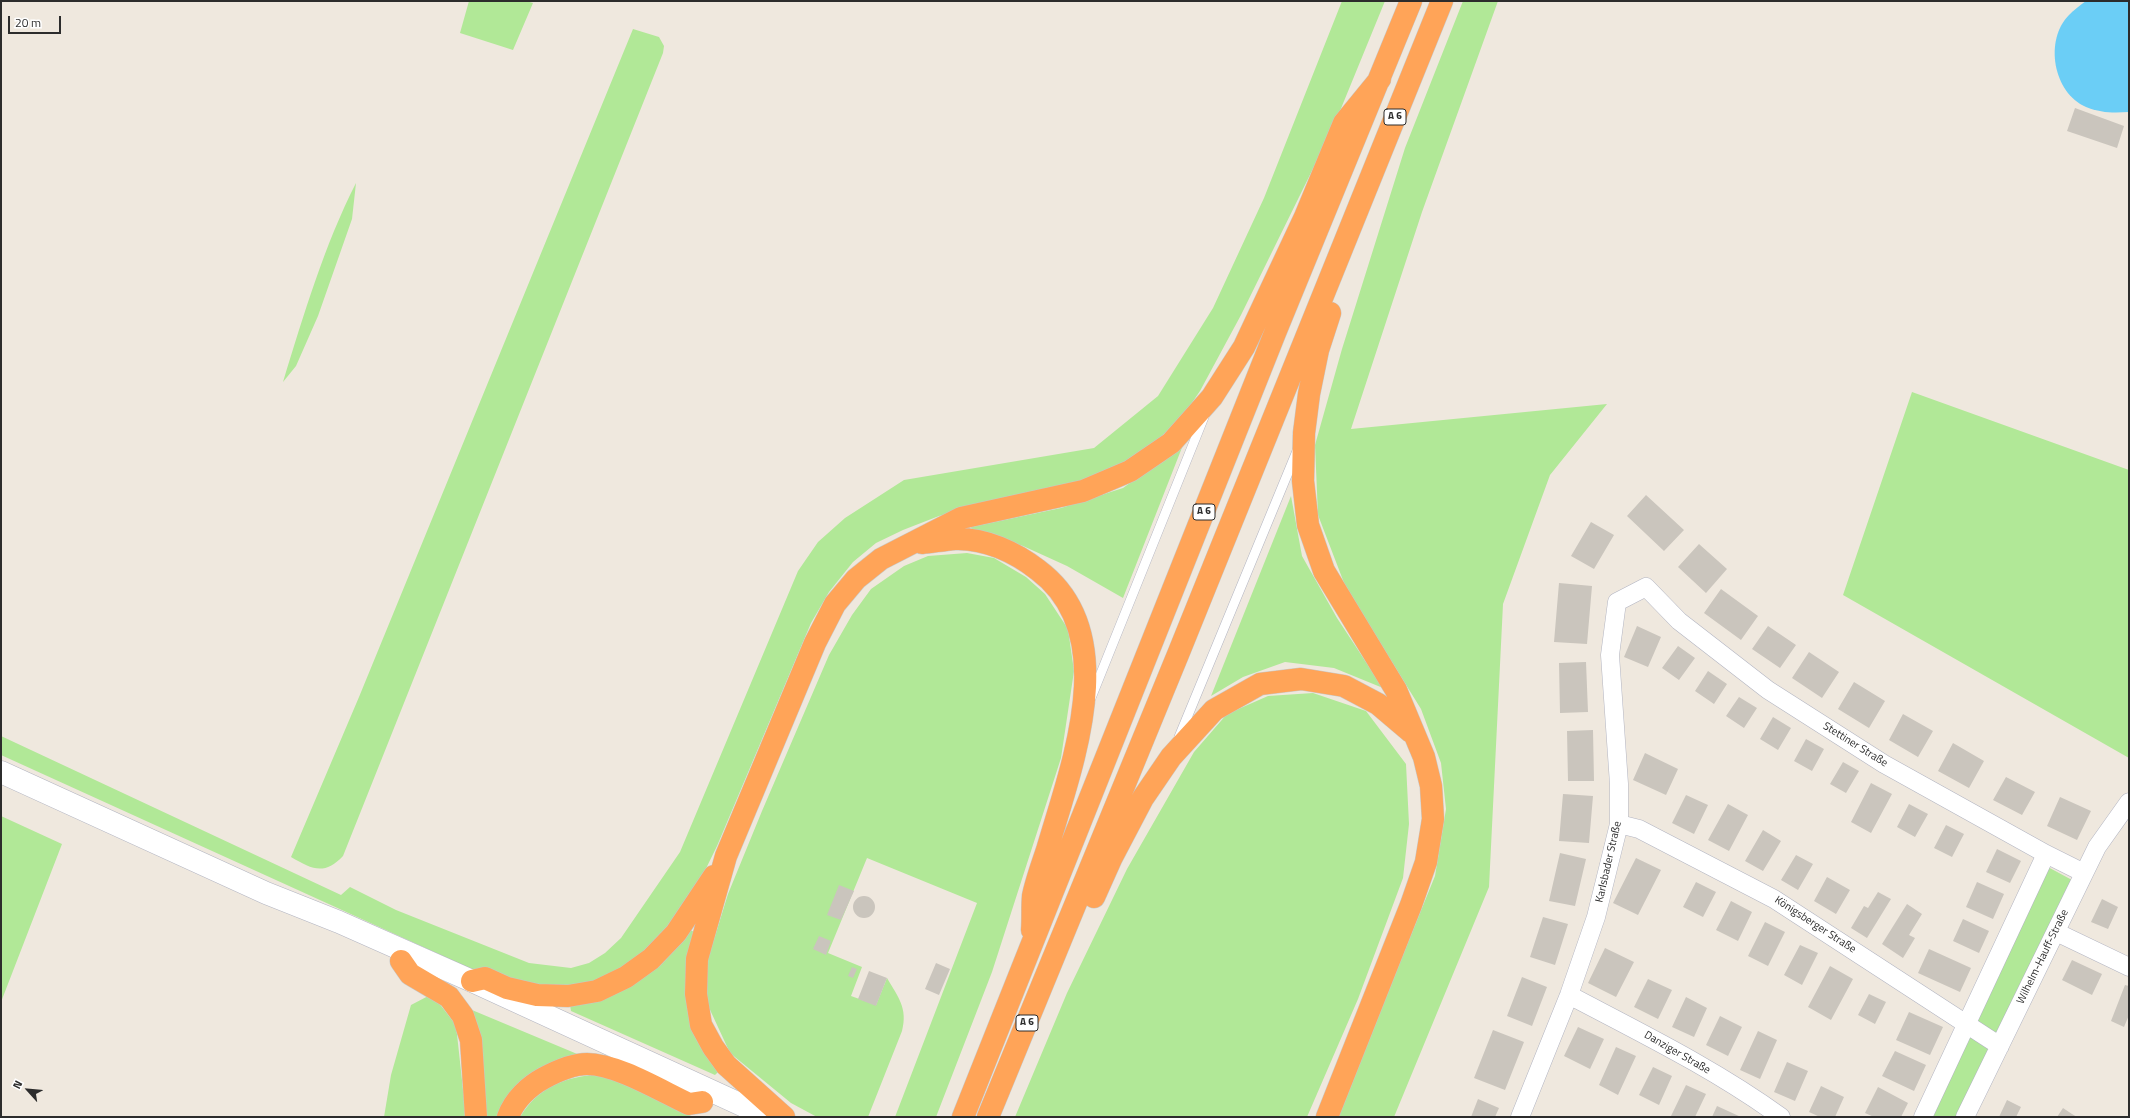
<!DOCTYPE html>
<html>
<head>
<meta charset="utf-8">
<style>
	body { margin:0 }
	#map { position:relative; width:2130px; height:1118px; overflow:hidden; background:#efe8de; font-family:"Titillium Web",sans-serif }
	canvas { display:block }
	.frame { position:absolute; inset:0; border:2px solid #2c2c2c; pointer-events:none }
	.north { position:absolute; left:8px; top:1070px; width:40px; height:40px; -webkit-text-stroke:3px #fff; paint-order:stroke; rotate:297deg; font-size:11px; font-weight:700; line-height:16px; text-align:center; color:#2c2c2c }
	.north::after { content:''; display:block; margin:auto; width:14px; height:18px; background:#2c2c2c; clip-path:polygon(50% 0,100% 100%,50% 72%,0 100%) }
	.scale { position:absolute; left:8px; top:16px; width:53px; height:18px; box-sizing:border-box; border:2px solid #2c2c2c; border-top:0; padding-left:5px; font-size:12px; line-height:14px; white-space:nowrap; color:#2c2c2c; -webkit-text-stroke:3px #fff; paint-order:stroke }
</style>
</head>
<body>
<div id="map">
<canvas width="2130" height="1118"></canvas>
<div class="frame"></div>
<div class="north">N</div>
<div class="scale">20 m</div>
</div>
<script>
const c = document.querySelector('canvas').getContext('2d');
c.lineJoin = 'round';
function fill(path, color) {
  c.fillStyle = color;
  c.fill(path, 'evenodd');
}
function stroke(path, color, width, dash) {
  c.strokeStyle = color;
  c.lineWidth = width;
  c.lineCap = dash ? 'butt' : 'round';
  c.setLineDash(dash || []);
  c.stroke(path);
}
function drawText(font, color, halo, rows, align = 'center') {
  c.font = font + ' "Titillium Web",sans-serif';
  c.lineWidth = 4;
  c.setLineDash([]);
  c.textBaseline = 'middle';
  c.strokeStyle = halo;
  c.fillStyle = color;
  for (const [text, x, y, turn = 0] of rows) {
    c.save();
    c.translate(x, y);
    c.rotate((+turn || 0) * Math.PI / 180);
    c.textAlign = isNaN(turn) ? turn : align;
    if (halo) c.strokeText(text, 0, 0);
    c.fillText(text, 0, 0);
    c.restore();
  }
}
const green = new Path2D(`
	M469,1H526L533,3L513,50L460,33Z
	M1342,1H1385L1333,128L1241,315L1200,391L1185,413L1153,445L1103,474L1054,489L939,516L903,530L876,543L853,562L829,592L811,623L717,846L696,889L658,944L597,983L552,991L476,971L1,755V736L341,895L350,887L396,910L529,963L571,968L589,963L605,953L621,938L680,852L798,571L818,542L845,518L904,480L1094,448L1158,396L1213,308L1264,198Z
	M1463,1H1498L1422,212L1351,429L1607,404L1550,475L1503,604L1489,887L1394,1117H1337L1435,876L1446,809L1441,763L1421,709L1346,588L1318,515L1315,445L1342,349L1405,148Z
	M633,29L659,37L664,46L663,53L343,856C324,876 312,869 291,857L359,697Z
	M356,183L352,219L318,316L296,366L283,382C304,314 324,246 356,183Z
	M1912,392L2129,470V758L1843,595Z
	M1183,445L1123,598L1067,566L1023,546L973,533L971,527L1061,508L1123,488Z
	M1291,496L1302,556L1337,618L1383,688L1334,668L1285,662L1243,677L1211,696Z
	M967,553L994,558L1026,577L1045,594L1068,629L1074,671L1061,758L992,972L936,1117H895L977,903L867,858L828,953L862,967L851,996L876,1005L887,978C898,997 908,1008 902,1031L868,1117H817L791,1103L730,1053L705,999L707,962L728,894L762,811L829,655L852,615L871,589L904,566L928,556Z
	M1313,693L1366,711L1406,764L1409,824L1403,878L1358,999L1307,1117H1015L1067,993L1127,869L1194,752L1227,714L1268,696Z
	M1,816L62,844L1,1002Z
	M2046,866L2072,880L1956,1117H1928Z
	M689,929L694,932L718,1072L715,1075L571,1011L570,1005Z
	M432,994L456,1025L466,1117H384L391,1075L411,1005Z
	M472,1010L582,1056L498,1117H486Z
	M600,1074L661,1100L693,1117H520C539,1086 565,1077 600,1074Z`);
const water = new Path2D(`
	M2086,1H2129V112C2113,113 2101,113 2086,107C2053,93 2044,40 2069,15C2074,10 2080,5 2086,1Z`);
const building = new Path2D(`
	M2075,108L2124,126L2117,148L2067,131Z
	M1646,495L1684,530L1664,551L1627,516Z
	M1591,522L1614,535L1594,569L1571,556Z
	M1699,544L1727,569L1706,593L1678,567Z
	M1559,583L1592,586L1587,644L1554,642Z
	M1721,589L1758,616L1741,640L1704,613Z
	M1637,626L1661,637L1648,667L1624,657Z
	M1768,626L1796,645L1780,668L1752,649Z
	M1678,646L1695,658L1679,680L1662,668Z
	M1809,652L1839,672L1822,698L1792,678Z
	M1586,662L1588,712L1560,713L1559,663Z
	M1708,671L1727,684L1714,704L1695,691Z
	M1854,682L1885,701L1869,728L1838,709Z
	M1739,697L1757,708L1744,728L1726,716Z
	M1903,714L1933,731L1918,757L1889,740Z
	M1773,717L1791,728L1778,750L1760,739Z
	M1593,730L1594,781H1568L1567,731Z
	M1806,739L1824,749L1812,771L1794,761Z
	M1953,743L1984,761L1969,788L1938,771Z
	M1645,753L1678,769L1666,795L1633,780Z
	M1843,762L1859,771L1846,793L1830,784Z
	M2006,777L2035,792L2022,815L1993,800Z
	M1871,783L1892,794L1871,833L1851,822Z
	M1563,794L1593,796L1589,843L1559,841Z
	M1686,795L1708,805L1694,834L1672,823Z
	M2060,797L2091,811L2077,840L2047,826Z
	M1728,804L1748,815L1729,851L1708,840Z
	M1909,804L1928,814L1915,837L1897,827Z
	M1946,825L1964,834L1952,857L1934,848Z
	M1763,830L1781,841L1763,871L1745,861Z
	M1997,849L2021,861L2010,883L1986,872Z
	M1560,853L1586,859L1575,906L1549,901Z
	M1796,855L1813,864L1798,890L1781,880Z
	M1636,858L1661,870L1638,915L1613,903Z
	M1827,877L1850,890L1836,914L1814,901Z
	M1696,882L1716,892L1703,917L1683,907Z
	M1977,882L2004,894L1993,919L1966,907Z
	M839,885L854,891L841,920L827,915Z
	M1878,892L1891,899L1867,938L1851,928L1864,906L1868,908Z
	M853 907a11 11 0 1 1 22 0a11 11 0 1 1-22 0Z
	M2102,899L2118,907L2108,929L2091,922Z
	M1731,901L1752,912L1738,941L1716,930Z
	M1907,904L1922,914L1909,935L1915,938L1903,958L1882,944Z
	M1543,917L1568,924L1555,965L1530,957Z
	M1963,919L1989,931L1979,953L1953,941Z
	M1765,922L1785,932L1768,966L1748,956Z
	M819,936L831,941L826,955L813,949Z
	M1800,945L1818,953L1802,985L1784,975Z
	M1605,948L1634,962L1616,997L1588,983Z
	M1929,949L1971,968L1960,992L1918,973Z
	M2072,960L2102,974L2092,995L2062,980Z
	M936,963L950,969L939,995L925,989Z
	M1830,966L1853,979L1831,1020L1808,1007Z
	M852,967L857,969L853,978L848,976Z
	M869,971L887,978L876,1006L858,999Z
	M1522,977L1547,987L1532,1026L1507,1016Z
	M1648,979L1672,990L1658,1019L1634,1007Z
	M2125,985L2129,986V1015L2124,1027L2111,1021Z
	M1869,994L1886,1002L1875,1024L1858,1015Z
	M1686,997L1707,1008L1694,1037L1672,1027Z
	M1909,1012L1943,1027L1930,1055L1896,1040Z
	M1720,1016L1742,1027L1728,1056L1706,1045Z
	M1578,1027L1604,1039L1590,1069L1564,1056Z
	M1493,1030L1524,1042L1505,1090L1474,1078Z
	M1758,1031L1777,1040L1760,1079L1740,1070Z
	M1616,1047L1636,1056L1618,1095L1599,1085Z
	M1895,1051L1926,1065L1914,1091L1882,1076Z
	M1787,1062L1808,1071L1795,1101L1774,1092Z
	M1653,1067L1672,1076L1659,1105L1639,1095Z
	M1686,1085L1706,1094L1695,1117H1674L1671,1116Z
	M1821,1086L1844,1097L1835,1117H1820L1809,1112Z
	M1878,1087L1908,1103L1901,1117H1874L1865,1113Z
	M1478,1099L1499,1108L1495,1117H1471Z
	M2007,1100L2021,1107L2016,1117H1999Z
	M1717,1106L1741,1117H1712Z
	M2063,1108L2072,1114L2077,1117H2057Z`);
const lane = new Path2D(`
	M1091,698L1204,417
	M1179,737L1297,451`);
const street = new Path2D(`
	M1619,824L1639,829L1774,899L2000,1046
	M2056,932L2129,967
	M1569,995C1641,1033 1715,1069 1781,1117
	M1520,1117L1569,995L1596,917L1619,824V784L1610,655L1617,602L1646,587L1679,621L1768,690L1884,764L2046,854L2084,873
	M1923,1117L2046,854
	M1965,1117L2097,847L2129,802`);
const secondary = new Path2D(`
	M1,772L266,893L339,922L472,981L768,1117`);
const highway = new Path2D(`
	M922,543C932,542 944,540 955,539C985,538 1015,552 1038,570C1124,634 1071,767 1047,850C1042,865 1036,881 1033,896C1032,907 1033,919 1032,930
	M1094,897L1111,859L1143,798L1171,757L1214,710L1260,684L1301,679L1344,686L1378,704L1411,732
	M401,961L410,974L449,997L463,1016L471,1040L476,1117
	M472,981L485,978L507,988L537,995L568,996L597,991L626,977L651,959L676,933L714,876
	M508,1117C514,1100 529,1086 544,1078C557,1071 572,1064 587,1064C617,1064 661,1091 689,1104L702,1102
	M784,1117L726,1065L713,1047L701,1025L696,994L697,959L726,856L815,643L835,604L856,579L881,559L961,518L1083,491L1130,471L1171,443L1212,397L1244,347L1305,217L1344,123L1380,79
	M963,1117L1275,333L1411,1
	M988,1117L1179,652L1442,1
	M1327,1117L1411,905L1426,862L1433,819L1431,786L1424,757L1396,690L1324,571L1308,525L1303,481L1304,433L1309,394L1318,350L1330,313`);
const shields = [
	[1395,117,22],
	[1204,512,22],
	[1027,1023,22]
];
const shieldNames = [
	["A 6",1395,117],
	["A 6",1204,512],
	["A 6",1027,1023]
];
const streetNames = [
	["Stettiner Straße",1855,745,32],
	["Karlsbader Straße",1609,862,-77],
	["Königsberger Straße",1815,925,33],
	["Wilhelm-Hauff-Straße",2043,957,-64],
	["Danziger Straße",1677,1053,30]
];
fill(green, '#b1e897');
fill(water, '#6bcef6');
fill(building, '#cac5bd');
stroke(lane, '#b2b4c1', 10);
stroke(street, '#b2b4c1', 19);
stroke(secondary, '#b2b4c1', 23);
stroke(highway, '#c8c8c8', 23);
stroke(lane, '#fff', 9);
stroke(street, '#fff', 18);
stroke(secondary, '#fff', 22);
stroke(highway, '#ffa458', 22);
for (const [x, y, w] of shields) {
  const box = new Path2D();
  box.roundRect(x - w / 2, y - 8, w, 16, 3);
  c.fillStyle = '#fff';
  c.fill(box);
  stroke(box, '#2c2c2c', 1);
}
drawText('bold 10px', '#2c2c2c', null, shieldNames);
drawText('11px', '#2c2c2c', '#fff', streetNames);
</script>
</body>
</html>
